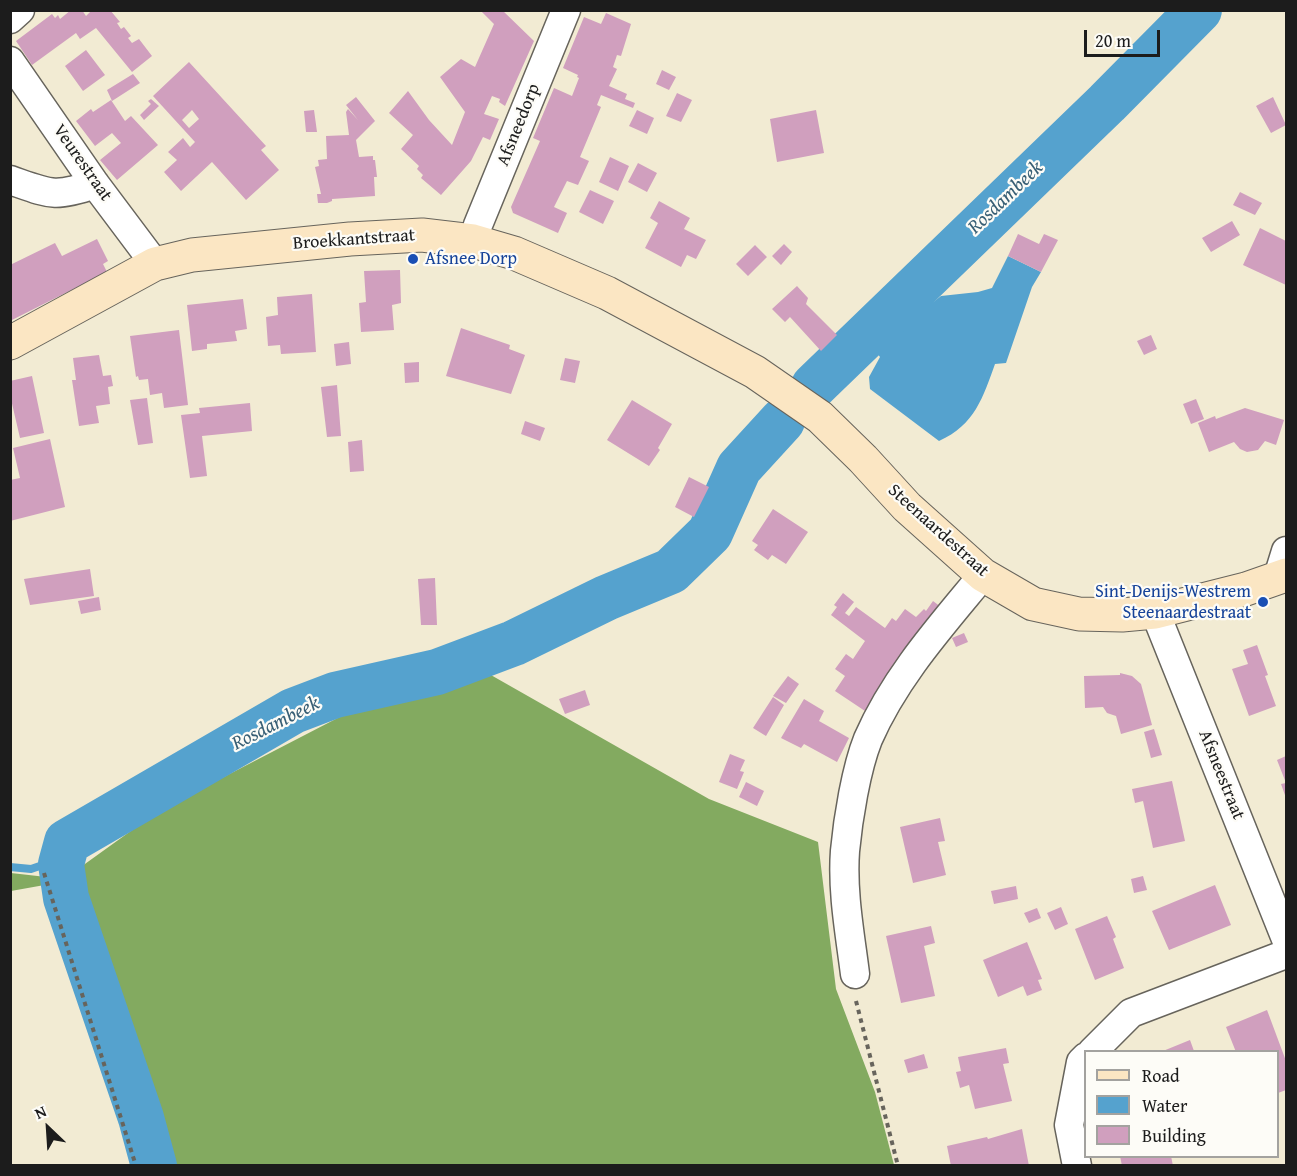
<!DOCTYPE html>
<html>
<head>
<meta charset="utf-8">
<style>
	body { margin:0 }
	#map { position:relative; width:1297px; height:1176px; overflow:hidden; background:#f2ebd3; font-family:"Gentium Book Plus",serif }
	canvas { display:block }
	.frame { position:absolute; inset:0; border:12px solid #1c1c1c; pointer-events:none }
	.legend { position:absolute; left:1084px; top:1050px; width:195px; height:108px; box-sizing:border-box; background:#fdfcf7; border:2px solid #a3a29f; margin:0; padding:8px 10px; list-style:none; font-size:18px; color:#1c1c1c }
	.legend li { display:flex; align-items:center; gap:12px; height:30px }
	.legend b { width:30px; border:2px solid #a3a29f }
	.north { position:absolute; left:18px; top:1098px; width:60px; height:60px; -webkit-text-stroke:4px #fdfcf7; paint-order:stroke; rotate:335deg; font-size:16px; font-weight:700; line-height:24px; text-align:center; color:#1c1c1c }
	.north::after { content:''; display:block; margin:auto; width:21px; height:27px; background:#1c1c1c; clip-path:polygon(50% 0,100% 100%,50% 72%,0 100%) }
	.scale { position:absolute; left:1084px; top:30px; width:76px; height:27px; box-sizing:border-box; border:3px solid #1c1c1c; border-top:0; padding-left:8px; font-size:18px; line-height:21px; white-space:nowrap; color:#1c1c1c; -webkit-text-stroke:4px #fdfcf7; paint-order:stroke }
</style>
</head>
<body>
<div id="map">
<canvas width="1297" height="1176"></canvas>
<div class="frame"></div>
<ul class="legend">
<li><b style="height:8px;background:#fbe6c3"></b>Road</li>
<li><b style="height:16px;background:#55a2ce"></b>Water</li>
<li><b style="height:16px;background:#d09fbe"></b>Building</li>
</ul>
<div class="north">N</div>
<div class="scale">20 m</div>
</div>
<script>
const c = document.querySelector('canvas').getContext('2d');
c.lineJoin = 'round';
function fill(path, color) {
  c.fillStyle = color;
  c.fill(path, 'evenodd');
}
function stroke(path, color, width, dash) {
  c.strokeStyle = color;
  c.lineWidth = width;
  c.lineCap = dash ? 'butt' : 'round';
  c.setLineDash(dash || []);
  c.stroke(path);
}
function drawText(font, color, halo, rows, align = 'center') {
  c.font = font + ' "Gentium Book Plus",serif';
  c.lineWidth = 4.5;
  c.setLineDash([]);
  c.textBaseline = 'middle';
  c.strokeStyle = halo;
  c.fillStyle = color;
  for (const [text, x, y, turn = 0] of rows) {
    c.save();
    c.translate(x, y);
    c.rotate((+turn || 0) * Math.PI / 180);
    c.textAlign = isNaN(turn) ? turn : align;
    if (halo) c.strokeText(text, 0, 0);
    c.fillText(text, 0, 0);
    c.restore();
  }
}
const forest = new Path2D(`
	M468,662L709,799L818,842L836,989L875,1092L894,1165H165L67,881L11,891V873L64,879L160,810L384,694Z`);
const water = new Path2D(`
	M1008,256L1041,272L1032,287L1006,363L995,364C983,397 975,425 939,441L870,389L869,377L880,357L874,349L920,302L927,307L941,296L978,292L992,288Z`);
const stream = new Path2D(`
	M888,314L900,324
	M10,867L31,869L63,858`);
const river = new Path2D(`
	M814,386L1107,103L1199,10
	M154,1166L141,1118L66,898L61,864L67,842L293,711L335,695L437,672L514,643L606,598L671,571L710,533L739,468L782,421`);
const building = new Path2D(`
	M71,10H82L86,16L92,10H110L120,22L117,23L121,29L124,27L131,36L128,38L132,43L139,39L152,56L132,72L96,28L80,39L76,33L32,65L16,41L52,14L55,18L58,15L60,19Z
	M480,10H502L534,41L505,106L499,102L500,99L492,96L484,114L499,119L490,140L483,137L471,161L441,195L421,178L423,175L417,169L419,166L401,149L413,135L389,113L408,91L429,120L452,145L465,112L440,77L461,59L475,67L494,24Z
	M606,13L631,24L621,56L617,55L613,67L617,69L609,86L627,94L625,99L635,103L633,108L601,95L597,105L601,107L580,157L589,161L578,185L567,181L554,207L567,213L558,233L513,213L511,207L540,141L533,138L554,88L572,96L579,78L577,77L578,75L563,68L584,17L601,24Z
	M86,50L105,75L83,91L65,66Z
	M189,62L266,146L261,150L279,170L246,200L212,162L181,191L164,172L177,160L168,152L183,138L190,147L195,142L153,96ZM192,110L199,119L189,128L182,120Z
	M662,70L676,77L669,90L656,84Z
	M133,74L140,83L112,101L107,90Z
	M677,93L692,100L681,122L666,116Z
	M356,97L375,121L356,140L359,157L373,156V160H375L377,177H374L375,196L332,199V201L327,203H318L317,194H321L315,167L319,166L318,160L327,159L326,136L349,135L346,112L348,109L358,120L346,105Z
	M1273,97L1286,125L1271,133L1256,106Z
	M151,99L159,106L144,120L140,115L151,104L148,101Z
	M111,100L125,121L131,116L158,145L117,180L100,160L121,143L112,133L95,146L76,121L91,109L93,112Z
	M314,110L317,132H306L304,111Z
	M637,110L654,118L647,134L629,126Z
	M816,110L824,153L777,162L770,119Z
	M610,157L629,166L618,191L599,182Z
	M638,163L657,173L647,192L628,182Z
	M590,190L614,201L603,224L579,212Z
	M1240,192L1262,203L1255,215L1233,205Z
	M659,201L690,218L684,229L706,240L696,259L687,255L681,267L645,248L658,223L650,218Z
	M1232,221L1240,235L1211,252L1202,238Z
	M1260,228L1286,241V285L1243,265Z
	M1018,234L1039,244L1044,234L1058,240L1041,272L1008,256Z
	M97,239L108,261L103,264L107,272L10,321V265L55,243L62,256Z
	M784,244L792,252L781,265L772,256Z
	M755,245L767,257L748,276L736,264Z
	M400,270L401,303L392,305L394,330L361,332L359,303L366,302L364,271Z
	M797,286L808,298L806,304L837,335L821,351L790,317L785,322L772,309Z
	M312,294L316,352L281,354L280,345L268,346L266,317L278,315L277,297Z
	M243,299L247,329L235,331L237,341L207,344V349L192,351L187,305Z
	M461,328L510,345L509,349L525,355L511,394L446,376Z
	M179,330L188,405L164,408L162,393L150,395L148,379L139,380L138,376L136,377L130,336Z
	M1151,335L1157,349L1144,355L1137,341Z
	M349,342L351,364L336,366L334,344Z
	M99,355L103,376L111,375L113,386L108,387L110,404L96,406L99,423L79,426L72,380H76L73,358Z
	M565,358L580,361L575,383L560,380Z
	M419,362V382L405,383L404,363Z
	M32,376L44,433L20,438L10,395V381Z
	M337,385L341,436L327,437L321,387Z
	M147,398L153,443L138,445L130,400Z
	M1196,399L1204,419L1191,424L1183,404Z
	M632,400L672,424L658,448L660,450L649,466L607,440Z
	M250,403L252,431L202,436L207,476L190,478L181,415L200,413L199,408Z
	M1245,408L1284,420L1276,445L1265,441L1258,450L1247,452L1240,449L1234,442L1209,452L1198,423L1215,416L1216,419Z
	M525,421L545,428L540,441L521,434Z
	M50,439L65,507L10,521V480L20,478L13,448Z
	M362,440L364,471L350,472L348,442Z
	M689,477L709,487L694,517L675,507Z
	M773,509L808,532L786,564L772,555L768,560L754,550L758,545L752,541Z
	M90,569L94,596L30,605L24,579Z
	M435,578L437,625H421L418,579Z
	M843,593L854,602L845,613L849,616L856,607L885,628L892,618L896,621L905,609L916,617L924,609L926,611L933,601L941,607L865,711L835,691L845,676L835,669L846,654L853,659L865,641L831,615L837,607L834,605Z
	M99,597L101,610L81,614L78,601Z
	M964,633L968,642L956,647L952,638Z
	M1257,645L1268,675L1265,676L1276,706L1249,716L1232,669L1248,664L1243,650Z
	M1120,673L1132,676L1141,684L1152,725L1121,734L1116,716L1107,713L1103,707L1085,708L1084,676L1120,675Z
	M788,676L799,684L786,703L773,696Z
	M585,690L590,705L565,714L559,699Z
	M773,697L784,705L766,736L753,728Z
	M804,699L824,711L819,721L849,738L837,762L804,744L801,748L781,738Z
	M1154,729L1162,755L1151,758L1144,732Z
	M730,754L745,760L740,771L744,772L737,789L719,782Z
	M1286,756V798L1281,784L1286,783L1277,760Z
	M1172,781L1185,841L1153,848L1143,801L1135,803L1132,789Z
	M746,782L764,791L757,806L739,797Z
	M940,818L945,841L938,842L946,875L913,883L900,827Z
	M1143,876L1147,890L1134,893L1131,879Z
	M1215,885L1231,925L1169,950L1152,911Z
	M1016,886L1018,899L994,904L991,891Z
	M1061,907L1068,924L1055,930L1047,913Z
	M1037,908L1041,918L1029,923L1024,913Z
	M1107,916L1116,937L1113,939L1124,968L1095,980L1075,929Z
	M931,926L935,943L924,946L935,996L901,1003L886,936Z
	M1027,942L1042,979L1038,980L1042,990L1027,996L1023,986L998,997L983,960Z
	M1267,1010L1286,1061V1090L1278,1093V1052H1236L1226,1027Z
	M1190,1040L1194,1051H1163Z
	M1006,1048L1009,1063L1003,1064L1012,1101L975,1109L969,1085L960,1088L956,1072L961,1071L958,1057Z
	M924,1054L928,1068L908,1073L904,1060Z
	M1022,1129L1029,1166H951L947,1146L987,1137L988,1139Z
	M1120,1156H1171L1173,1166H1122Z`);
const path = new Path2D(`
	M44,873L136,1166
	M856,1001L898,1166`);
const street = new Path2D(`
	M10,19L20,10
	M10,61L95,184L155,264
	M10,180C50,194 54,198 95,184
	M473,241L478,225L566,10
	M1278,577L1286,551
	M1155,612L1286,939
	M855,974C850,934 842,892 845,851C848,819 856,769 868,739C895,677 941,626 983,575
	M1092,1052L1131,1013L1286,954
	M1077,1166L1069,1125L1081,1062L1086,1057`);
const secondary = new Path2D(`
	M10,343L155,264L192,255L350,239L422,235L473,241L514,253L607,293L755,372L820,417L863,459L907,507L983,575L1033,604L1079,614L1122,615L1155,612L1246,589L1286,575`);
const markers = [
	[413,259,6,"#1a4fb4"],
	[1263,602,6,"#1a4fb4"]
];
const streetNames = [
	["Afsneedorp",519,125,-68],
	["Veurestraat",82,163,55],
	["Broekkantstraat",354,240,-4],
	["Steenaardestraat",938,531,42],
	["Afsneestraat",1221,775,68]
];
const transitNames = [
	["Afsnee Dorp",425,259],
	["Sint-Denijs-Westrem",1251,592,"right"],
	["Steenaardestraat",1251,613,"right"]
];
const waterNames = [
	["Rosdambeek",1006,198,-44],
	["Rosdambeek",276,724,-27]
];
fill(forest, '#83aa60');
fill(water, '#55a2ce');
stroke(stream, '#55a2ce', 8);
stroke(river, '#55a2ce', 46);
fill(building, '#d09fbe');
stroke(street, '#67645c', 31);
stroke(secondary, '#67645c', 35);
stroke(path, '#67645c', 4, [4.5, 4.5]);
stroke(street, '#fff', 28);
stroke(secondary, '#fbe6c3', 33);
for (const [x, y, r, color] of markers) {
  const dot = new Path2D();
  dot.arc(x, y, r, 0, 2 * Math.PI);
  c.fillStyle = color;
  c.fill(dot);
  stroke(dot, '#fdfcf7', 2);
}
drawText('18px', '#1c1c1c', '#fdfcf7', streetNames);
drawText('18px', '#164399', '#fdfcf7', transitNames, 'left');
drawText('italic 20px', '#385f75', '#fdfcf7', waterNames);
</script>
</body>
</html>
